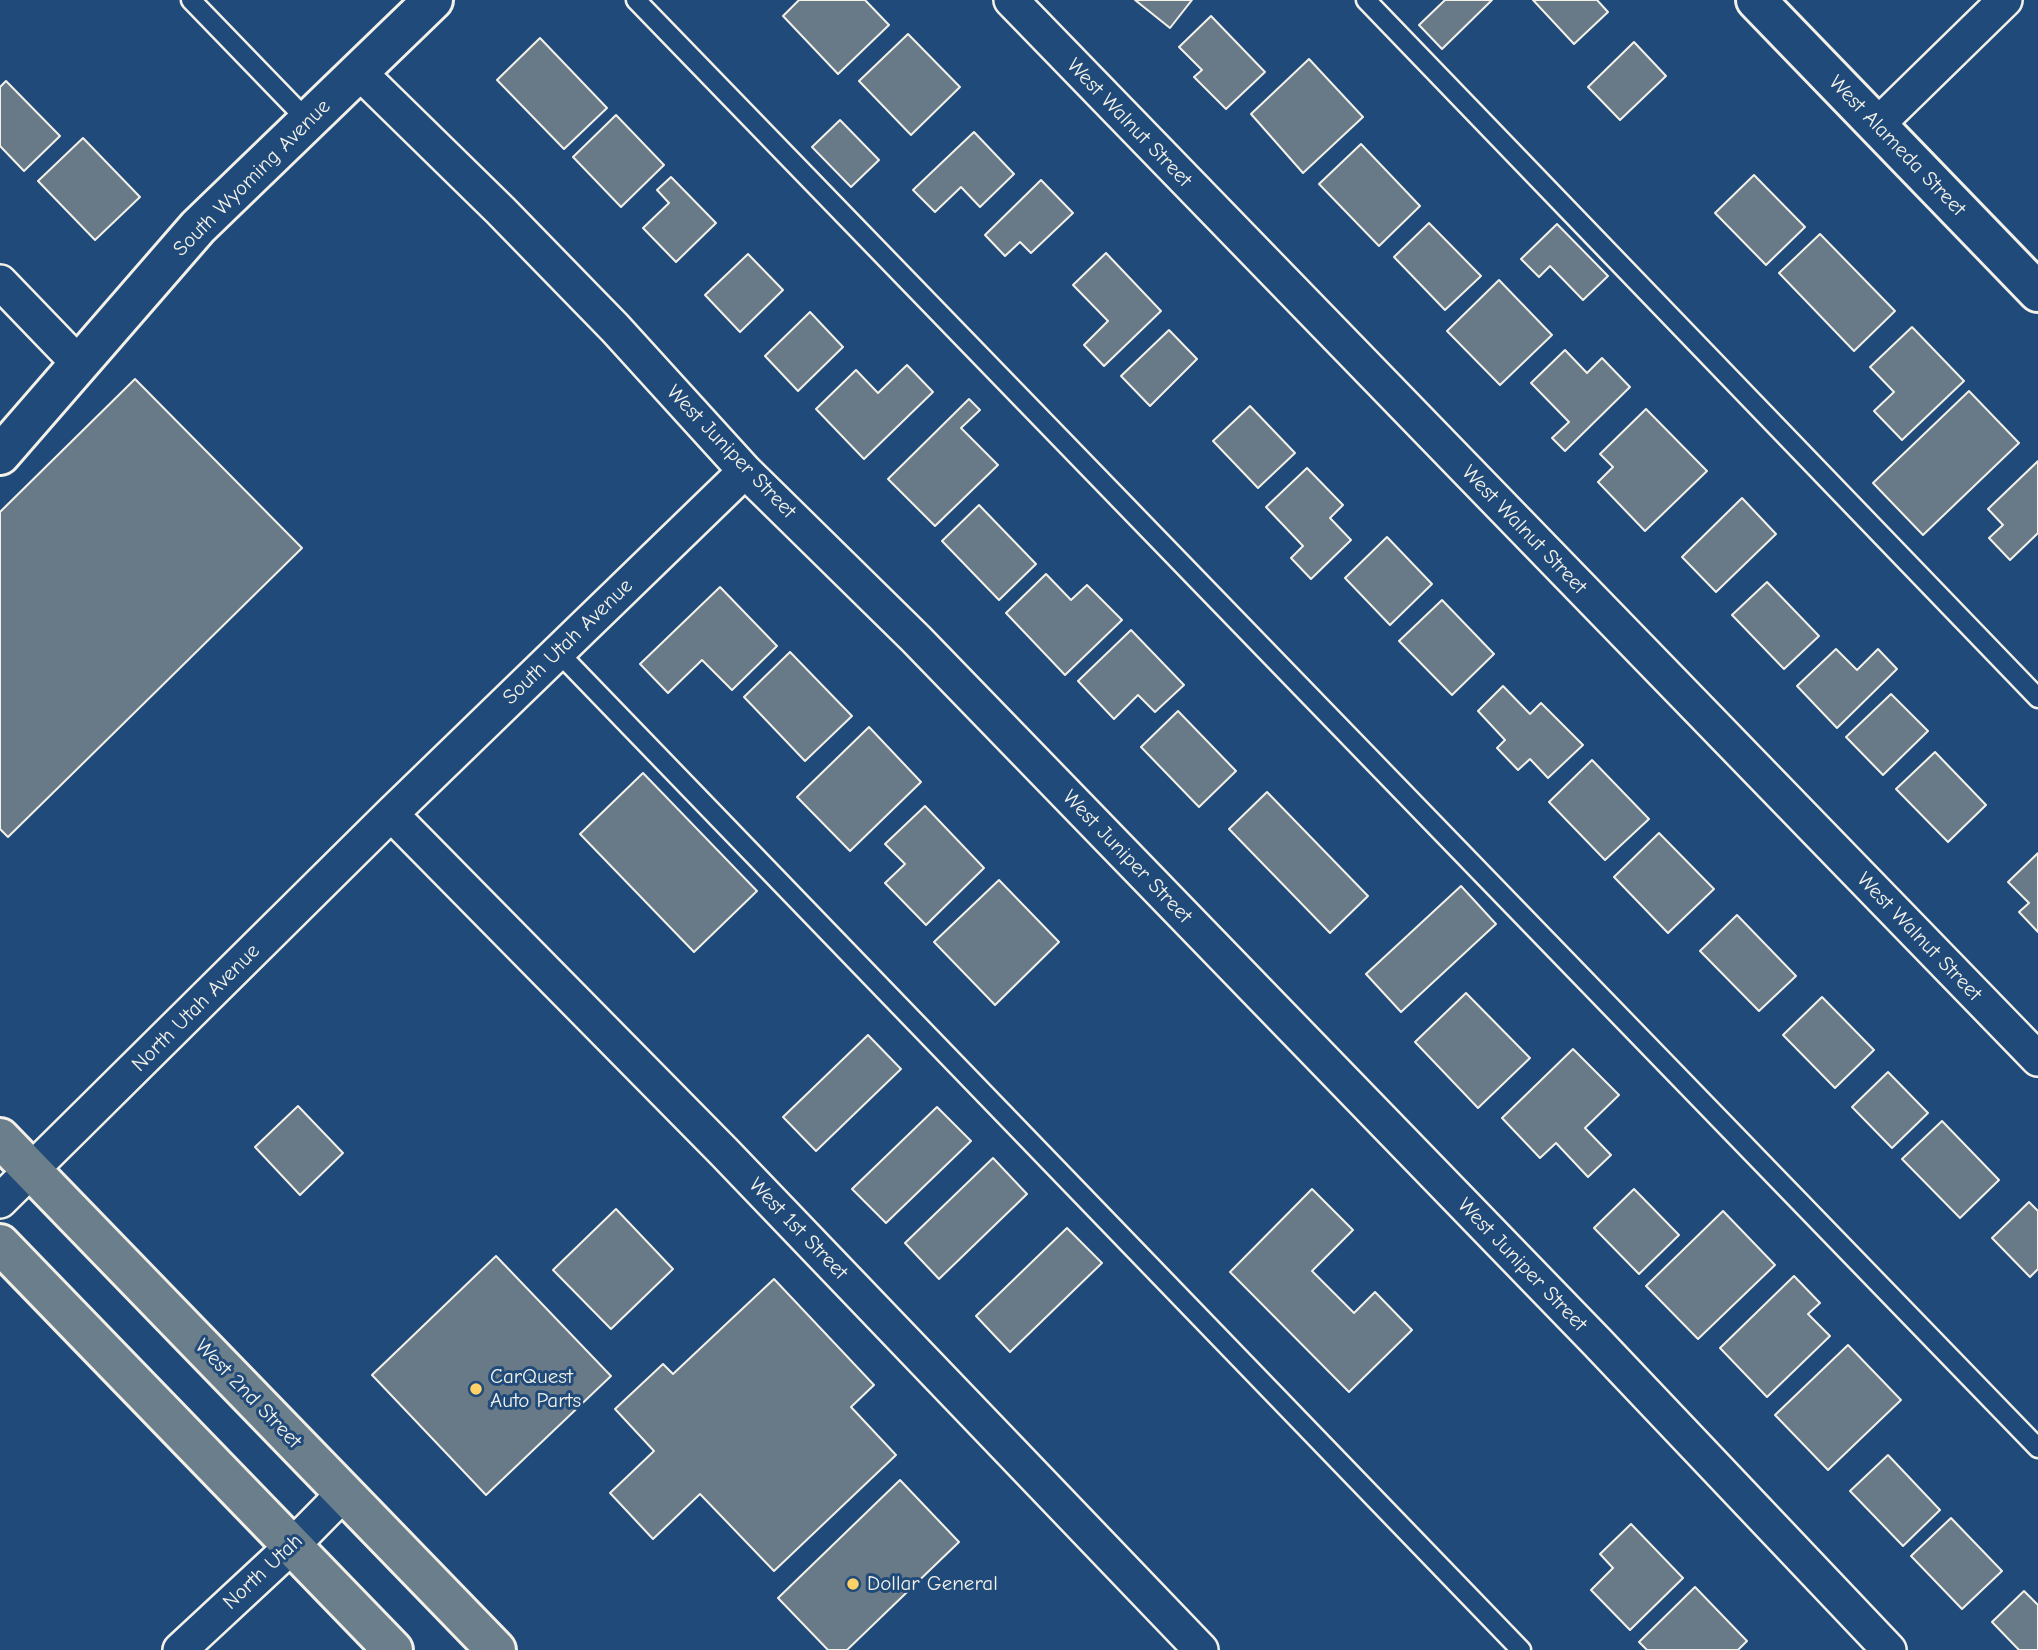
<!DOCTYPE html>
<html>
<head>
<meta charset="utf-8">
<style>
	body { margin:0 }
	canvas { display:block; background:#1f4a7a }
</style>
</head>
<body>
<canvas width="2038" height="1650"></canvas>
<script>
const c = document.querySelector('canvas').getContext('2d');
c.lineJoin = 'round';
function fill(path, color) {
  c.fillStyle = color;
  c.fill(path, 'evenodd');
}
function stroke(path, color, width, dash) {
  c.strokeStyle = color;
  c.lineWidth = width;
  c.lineCap = dash ? 'butt' : 'round';
  c.setLineDash(dash || []);
  c.stroke(path);
}
function drawText(font, color, halo, rows, align = 'center') {
  c.font = font + ' "Comic Neue",sans-serif';
  c.lineWidth = 6;
  c.setLineDash([]);
  c.textBaseline = 'middle';
  c.strokeStyle = halo;
  c.fillStyle = color;
  for (const [text, x, y, turn = 0] of rows) {
    c.save();
    c.translate(x, y);
    c.rotate((+turn || 0) * Math.PI / 180);
    c.textAlign = isNaN(turn) ? turn : align;
    if (halo) c.strokeText(text, 0, 0);
    c.fillText(text, 0, 0);
    c.restore();
  }
}
const building = new Path2D(`
	M799,0H865L889,25L838,74L783,16Z
	M1135,0H1192L1170,28Z
	M1445,0H1492L1442,49L1419,25Z
	M1533,0H1597L1608,12L1574,44Z
	M1211,16L1265,72L1226,109L1194,77L1202,70L1179,47Z
	M908,34L960,87L911,135L859,81Z
	M540,38L607,108L564,149L497,80Z
	M1634,42L1666,76L1620,120L1588,87Z
	M1309,59L1363,117L1303,173L1251,114Z
	M6,81L60,136L24,171L0,146V87Z
	M616,115L664,165L621,207L573,157Z
	M840,120L879,160L851,187L812,147Z
	M974,132L1014,174L980,207L961,187L935,212L913,190Z
	M83,138L140,197L95,240L38,181Z
	M1361,144L1420,206L1379,246L1319,184Z
	M1754,175L1805,227L1766,265L1715,213Z
	M671,177L716,223L676,262L643,228L669,203L657,190Z
	M1041,180L1073,213L1031,253L1020,242L1005,256L985,235Z
	M1429,223L1481,276L1445,310L1394,257Z
	M1557,224L1608,276L1583,300L1550,266L1539,277L1521,259Z
	M1820,234L1895,311L1854,351L1779,273Z
	M1106,253L1161,311L1104,366L1084,345L1108,321L1073,285Z
	M748,254L783,290L740,332L705,295Z
	M1499,280L1552,335L1500,385L1447,331Z
	M810,312L843,347L798,391L765,356Z
	M1912,327L1964,381L1902,440L1874,411L1894,392L1870,367Z
	M1169,330L1197,359L1150,406L1121,376Z
	M1565,350L1587,373L1602,358L1630,387L1565,451L1552,438L1569,422L1531,383Z
	M907,365L933,392L864,459L816,409L856,370L878,393Z
	M135,379L302,548L8,837L0,829V512Z
	M1969,391L2019,443L1923,535L1873,483Z
	M969,399L980,410L961,428L998,465L935,526L888,479Z
	M1250,406L1295,453L1258,488L1213,441Z
	M1646,409L1707,471L1645,531L1598,482L1613,467L1600,454Z
	M2038,461V533L2010,560L1989,538L2003,525L1988,509Z
	M1307,468L1343,505L1330,518L1351,540L1311,579L1291,558L1303,546L1266,507Z
	M1742,498L1776,534L1716,592L1682,557Z
	M979,505L1036,564L999,600L942,541Z
	M1387,537L1432,584L1390,625L1345,578Z
	M1046,574L1071,600L1087,585L1122,620L1065,675L1006,613Z
	M1767,582L1819,636L1784,669L1732,615Z
	M720,587L777,646L732,690L702,660L668,693L640,664Z
	M1442,600L1494,654L1452,695L1399,641Z
	M1131,630L1184,685L1155,712L1138,695L1114,719L1078,681Z
	M1836,649L1857,670L1878,649L1897,669L1837,728L1797,686Z
	M790,652L852,716L805,761L744,697Z
	M1503,686L1530,714L1541,703L1583,745L1548,778L1530,759L1518,770L1497,748L1505,740L1478,711Z
	M1891,694L1928,731L1883,775L1846,737Z
	M1178,711L1236,771L1199,807L1141,747Z
	M869,727L921,782L850,851L797,797Z
	M1935,752L1986,805L1948,842L1896,789Z
	M1592,760L1649,819L1605,860L1549,802Z
	M643,773L757,891L694,952L580,834Z
	M1267,792L1368,896L1330,933L1229,829Z
	M925,806L984,868L926,925L885,883L905,864L885,844Z
	M1659,833L1714,889L1668,933L1614,877Z
	M2038,853V932L2019,912L2029,903L2008,882Z
	M999,880L1059,942L995,1005L934,942Z
	M1461,886L1496,924L1401,1012L1366,974Z
	M1737,915L1796,976L1759,1011L1700,951Z
	M1466,993L1530,1058L1478,1108L1415,1042Z
	M1822,997L1874,1050L1835,1088L1783,1035Z
	M868,1035L901,1069L816,1151L783,1117Z
	M1573,1049L1619,1095L1585,1128L1611,1155L1588,1177L1556,1143L1540,1158L1502,1118Z
	M1888,1072L1928,1113L1892,1148L1852,1107Z
	M298,1106L343,1153L300,1195L255,1147Z
	M937,1107L971,1141L886,1223L852,1189Z
	M1942,1121L1999,1180L1960,1218L1902,1159Z
	M993,1158L1027,1194L939,1279L905,1243Z
	M1312,1189L1353,1230L1312,1271L1354,1313L1375,1292L1412,1330L1349,1392L1230,1272Z
	M1634,1189L1679,1235L1639,1274L1594,1228Z
	M2029,1202L2038,1211V1269L2030,1277L1992,1238Z
	M616,1209L673,1269L611,1329L553,1270Z
	M1723,1211L1775,1265L1698,1339L1646,1286Z
	M1067,1228L1102,1263L1010,1352L976,1316Z
	M496,1256L611,1376L486,1495L372,1375Z
	M1794,1276L1820,1303L1808,1314L1830,1336L1767,1397L1720,1348Z
	M774,1279L874,1385L851,1407L896,1455L774,1571L700,1494L653,1539L610,1493L654,1451L615,1409L663,1364L673,1374Z
	M1848,1345L1901,1400L1828,1470L1775,1415Z
	M1888,1455L1940,1510L1903,1546L1850,1491Z
	M900,1480L959,1542L847,1650H828L778,1598Z
	M1951,1518L2002,1571L1962,1609L1911,1556Z
	M1631,1524L1683,1578L1630,1630L1591,1590L1613,1568L1600,1554Z
	M1695,1587L1747,1641L1738,1650H1647L1639,1642Z
	M2024,1591L2038,1605V1650H2019L1992,1622Z`);
const lane = new Path2D(`
	M191,0L308,121
	M636,0L2038,1448
	M1366,0L2038,698
	M558,652L1521,1650`);
const street = new Path2D(`
	M1011,0L2038,1059
	M359,72L501,211L615,328L745,471L916,639L1597,1342L1889,1650
	M1877,125L2005,0
	M0,282L80,365
	M391,814L724,1152L1201,1650
	M0,1201L391,814L745,471
	M180,1650L292,1546L344,1493`);
const secondary = new Path2D(`
	M1756,0L2038,292
	M0,455L198,227L433,0`);
const primary = new Path2D(`
	M0,1138L496,1650
	M0,1244L393,1650`);
const markers = [
	[476,1389,7,"#ffd166"],
	[853,1584,7,"#ffd166"]
];
const streetNames = [
	["West Walnut Street",1129,123,46],
	["West Alameda Street",1897,146,46],
	["South Wyoming Avenue",252,178,-45],
	["West Juniper Street",731,452,46],
	["West Walnut Street",1524,530,46],
	["South Utah Avenue",568,642,-44],
	["West Juniper Street",1127,857,46],
	["West Walnut Street",1919,937,46],
	["North Utah Avenue",196,1008,-45],
	["West 1st Street",798,1229,46],
	["West Juniper Street",1522,1265,46],
	["West 2nd Street",248,1394,46],
	["North Utah",263,1572,-43]
];
const poiNames = [
	["CarQuest",490,1377],
	["Auto Parts",490,1401],
	["Dollar General",867,1584]
];
fill(building, '#687988');
stroke(building, '#f4f1e8', 2);
stroke(lane, '#f4f1e8', 23);
stroke(street, '#f4f1e8', 38);
stroke(secondary, '#f4f1e8', 44);
stroke(primary, '#f4f1e8', 44);
stroke(lane, '#1f4a7a', 18);
stroke(street, '#1f4a7a', 33);
stroke(secondary, '#1f4a7a', 38);
stroke(primary, '#6b7e8b', 38);
for (const [x, y, r, color] of markers) {
  const dot = new Path2D();
  dot.arc(x, y, r, 0, 2 * Math.PI);
  c.fillStyle = color;
  c.fill(dot);
  stroke(dot, '#1f4a7a', 2.5);
}
drawText('21px', '#f4f1e8', '#1f4a7a', streetNames);
drawText('21px', '#f4f1e8', '#1f4a7a', poiNames, 'left');
</script>
</body>
</html>
